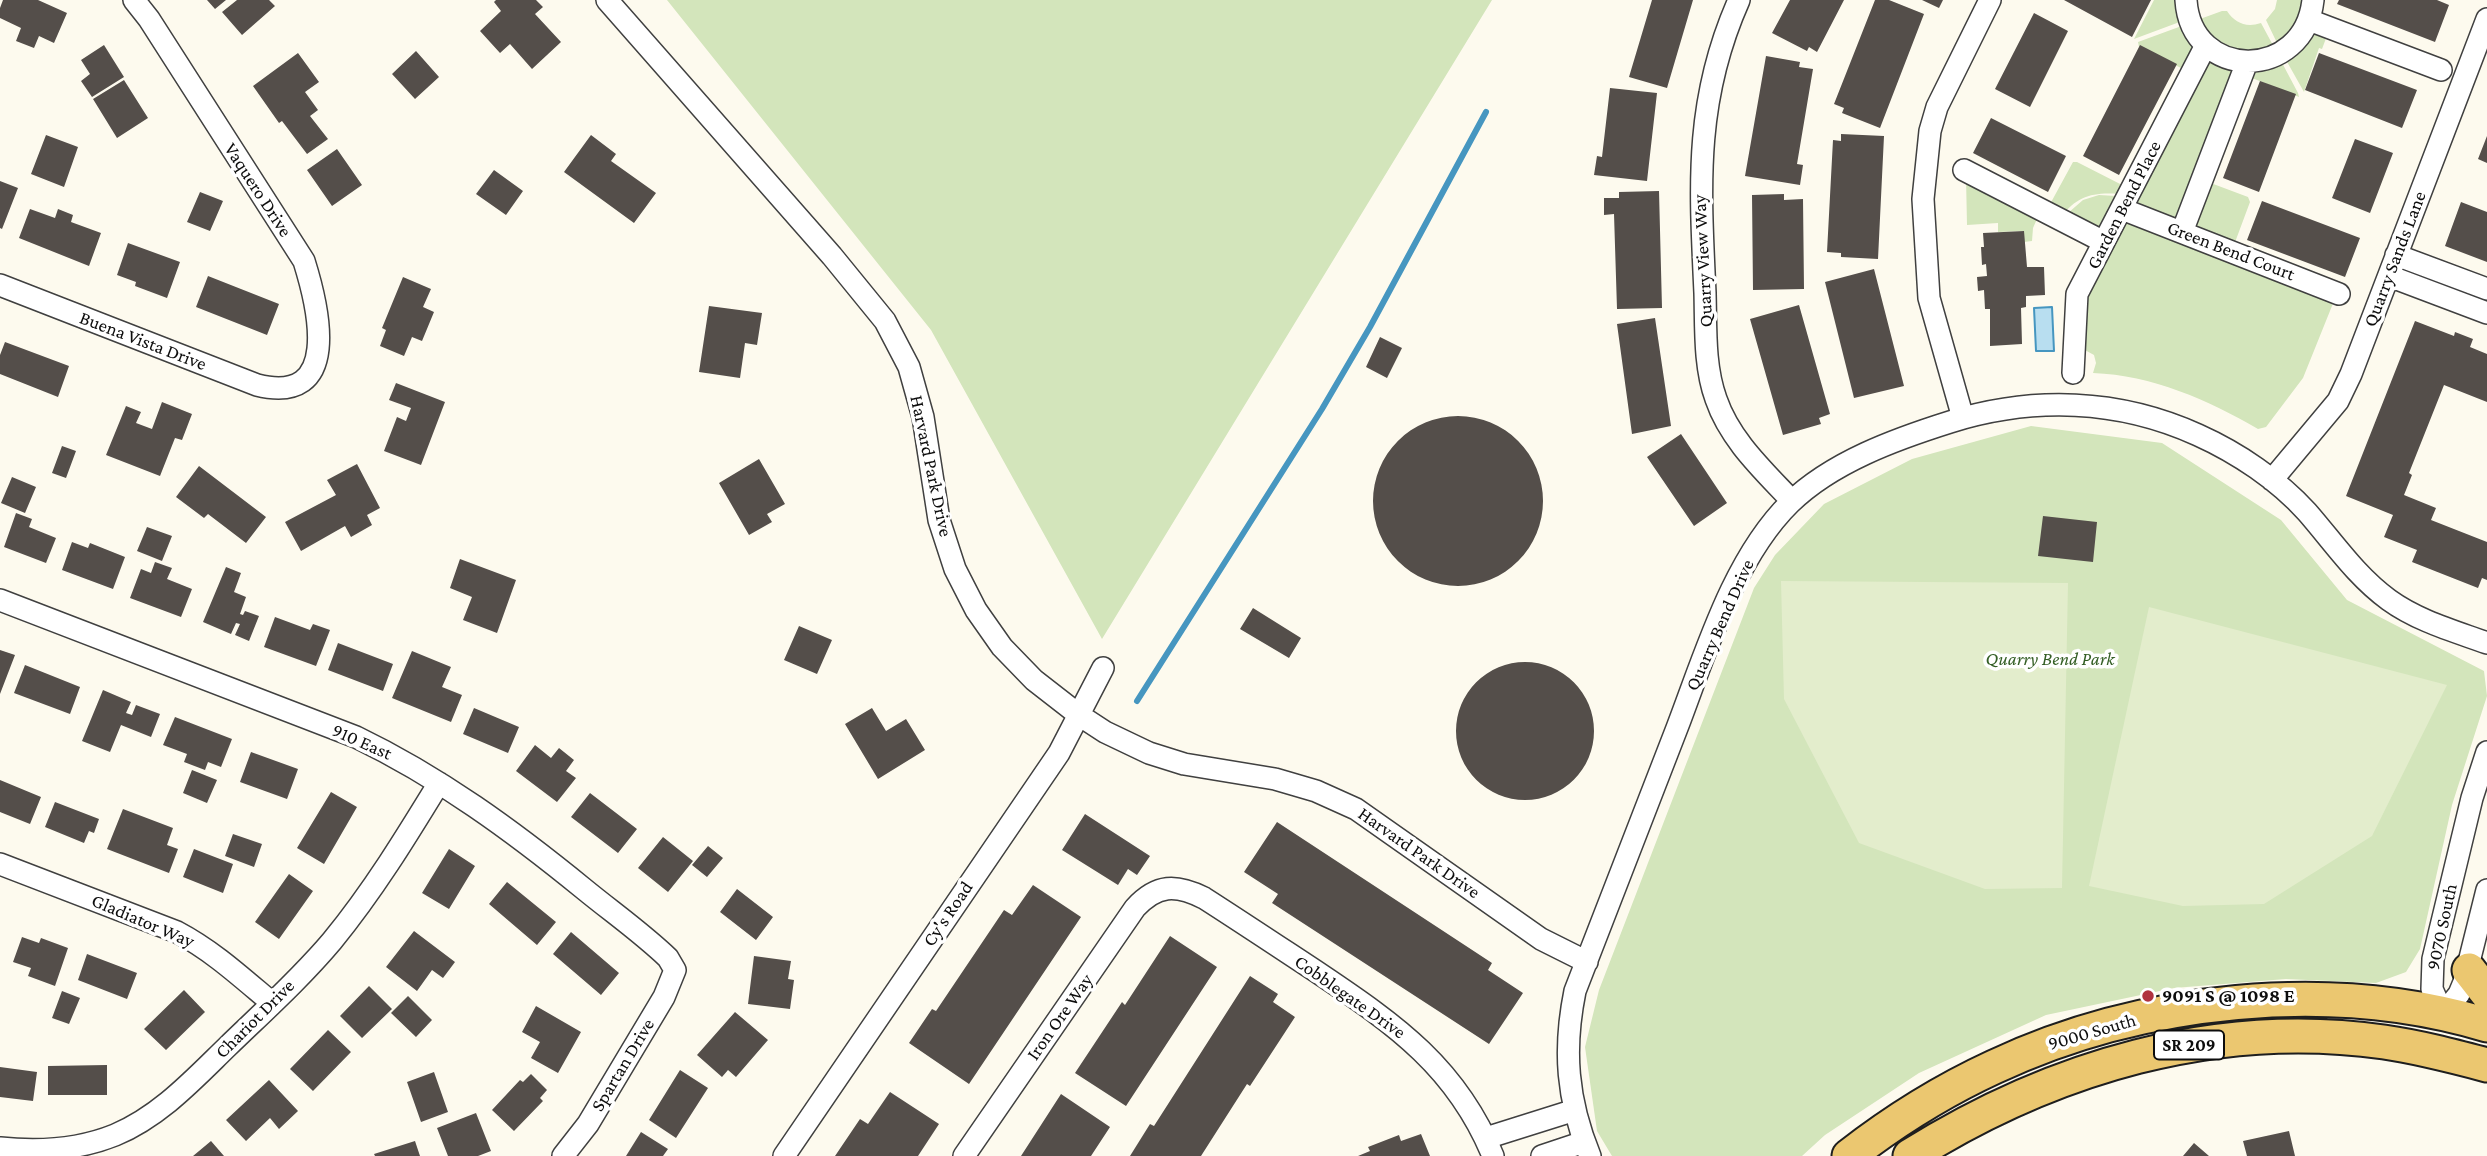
<!DOCTYPE html>
<html>
<head>
<meta charset="utf-8">
<style>
	body { margin:0 }
	canvas { display:block; background:#fdfaee }
</style>
</head>
<body>
<canvas width="2487" height="1156"></canvas>
<script>
const c = document.querySelector('canvas').getContext('2d');
c.lineJoin = 'round';
function fill(path, color) {
  c.fillStyle = color;
  c.fill(path, 'evenodd');
}
function stroke(path, color, width, dash) {
  c.strokeStyle = color;
  c.lineWidth = width;
  c.lineCap = dash ? 'butt' : 'round';
  c.setLineDash(dash || []);
  c.stroke(path);
}
function drawText(font, color, halo, rows, align = 'center') {
  c.font = font + ' "Crimson Pro",serif';
  c.lineWidth = 7;
  c.setLineDash([]);
  c.textBaseline = 'middle';
  c.strokeStyle = halo;
  c.fillStyle = color;
  for (const [text, x, y, turn = 0] of rows) {
    c.save();
    c.translate(x, y);
    c.rotate((+turn || 0) * Math.PI / 180);
    c.textAlign = isNaN(turn) ? turn : align;
    if (halo) c.strokeText(text, 0, 0);
    c.fillText(text, 0, 0);
    c.restore();
  }
}
const green = new Path2D(`
	M667,0H1492L1102,639L931,330Z
	M2154,0H2182L2185,20L2134,39Z
	M2277,0H2309V6L2278,45L2266,20L2275,9Z
	M2222,11H2227C2235,23 2246,28 2261,23L2275,49L2264,56L2217,48L2200,19Z
	M2187,24L2202,47L2189,72L2139,47L2138,42Z
	M2312,26L2328,33L2322,49L2319,48L2304,92L2286,60Z
	M2206,51L2243,66L2182,225L2129,209Z
	M2280,59L2298,93L2299,97L2252,78L2248,66Z
	M2073,162H2077L2126,187L2119,194C2093,192 2077,196 2061,217L2049,206Z
	M1966,177L2040,212L2033,228L2032,241L2024,242L2023,231L1998,232V223L1967,225Z
	M2208,182L2248,197L2250,202L2234,245L2189,232Z
	M2099,195L2116,196L2105,236L2068,213L2083,200Z
	M2122,213L2336,296L2303,378L2266,427L2258,429C2208,400 2152,375 2093,373L2096,363L2094,355L2083,349L2077,304Z
	M2031,426L2162,443L2281,520L2347,600L2484,671L2487,696L2452,805L2420,949L2406,972L2376,983L2286,979L2174,988L2046,1015L1919,1073L1825,1135L1802,1156H1612L1597,1131L1585,1047L1599,990L1754,588L1775,555L1824,504L1912,459Z`);
const pitch = new Path2D(`
	M1781,581L2068,583L2062,888L1985,889L1859,843L1784,699Z
	M2149,607L2447,685L2372,836L2264,904L2183,906L2089,886Z`);
const water = new Path2D(`
	M2052,307L2054,351H2036L2034,308Z`);
const stream = new Path2D(`
	M1137,701L1322,409L1370,327L1486,112`);
const building = new Path2D(`
	M3,0H38L67,13L54,43L39,36L34,48L16,41L21,28L0,18V8Z
	M207,0H226L215,9Z
	M237,0H269L275,6L242,35L222,12Z
	M496,0H536L543,7L535,14L561,42L532,69L510,44L500,53L480,31L501,11L494,2Z
	M1652,0H1693L1667,88L1629,77Z
	M1790,0H1844L1817,52L1809,47L1807,51L1772,33Z
	M1875,0H1889L1924,14L1880,128L1842,113L1844,108L1834,104Z
	M1922,0H1943L1939,8Z
	M2064,0H2151L2132,37Z
	M2339,0H2437L2449,5L2435,42L2337,4Z
	M2034,13L2068,31L2030,107L1995,89Z
	M104,45L124,77L92,97L81,81L90,74L81,60Z
	M2140,45L2177,64L2119,175L2083,156Z
	M416,51L439,77L415,99L392,74Z
	M298,53L319,82L305,92L318,110L310,116L328,139L307,154L282,121L279,123L253,86Z
	M2319,53L2417,90L2402,128L2305,90Z
	M1766,56L1800,62L1799,67L1813,69L1797,164L1803,165L1800,185L1745,176Z
	M124,80L148,118L117,138L93,99Z
	M2260,81L2296,94L2259,192L2223,178Z
	M1610,88L1657,93L1647,181L1594,175L1597,156L1602,157Z
	M1991,118L2066,156L2048,192L1973,153Z
	M1841,134L1884,136L1878,259L1841,257V253L1827,252L1833,140L1841,141Z
	M46,135L78,147L64,187L31,174Z
	M591,135L616,154L611,161L656,193L634,223L564,172Z
	M2487,136V163L2478,159Z
	M2355,139L2393,153L2370,213L2332,198Z
	M337,149L362,185L332,206L307,170Z
	M494,170L523,191L506,215L476,194Z
	M0,181L18,188L2,229L0,228Z
	M1659,191L1662,308L1617,309L1614,214L1604,215V198H1619V192Z
	M200,192L223,201L210,231L187,222Z
	M1784,194V200L1803,199L1804,289L1753,290L1752,195Z
	M2262,201L2360,238L2345,277L2247,240Z
	M2461,202L2487,212V262L2445,246Z
	M30,209L55,218L58,209L73,215L71,222L101,233L89,266L19,238Z
	M2024,231L2027,267H2044L2045,295L2026,296V307L2021,308L2022,344L1990,346V309H1985L1984,290L1978,291L1977,277L1987,276L1986,264L1982,265L1981,247H1984L1983,233Z
	M128,243L180,262L167,298L135,286L136,282L117,275Z
	M1874,269L1904,386L1854,398L1825,282Z
	M208,276L279,304L267,335L196,307Z
	M403,277L431,289L423,307L434,312L422,341L412,337L404,356L380,346L386,330L382,328Z
	M1799,305L1830,414L1819,418L1821,424L1783,435L1750,319Z
	M709,306L762,313L757,345L745,343L740,378L699,372Z
	M1655,318L1671,426L1632,434L1617,324Z
	M2415,321L2454,336L2455,332L2473,339L2470,347L2487,354V402L2444,385L2409,473L2412,475L2404,495L2436,508L2431,520L2487,542V580L2482,578L2478,588L2412,562L2417,550L2384,537L2393,515L2346,496Z
	M1380,337L1402,348L1387,378L1366,367Z
	M5,342L69,366L58,397L0,374V355Z
	M396,383L445,402L421,465L384,451L397,417L406,421L411,408L389,400Z
	M162,402L192,414L182,440L175,438L160,476L106,455L126,406L141,412L136,423L152,429Z
	M1373 501a85 85 0 1 1 170 0a85 85 0 1 1-170 0Z
	M1681,434L1727,503L1694,526L1647,457Z
	M62,446L76,451L66,478L52,473Z
	M759,459L785,504L767,514L772,522L749,535L719,483Z
	M357,464L380,508L367,515L372,525L351,537L345,526L301,551L285,522L336,495L327,480Z
	M199,466L266,517L246,543L208,514L204,518L176,497Z
	M12,477L36,487L25,513L1,503Z
	M16,513L32,519L29,527L56,538L46,563L4,547Z
	M2043,516L2097,522L2093,562L2038,556Z
	M147,527L172,536L162,561L137,551Z
	M72,542L88,548L90,543L125,557L113,589L62,570Z
	M460,559L516,580L497,633L463,620L472,597L450,588Z
	M155,562L172,568L167,579L192,589L181,617L130,598L141,569L151,573Z
	M226,567L241,573L234,592L246,597L240,614L243,615L245,611L259,616L249,641L235,635L240,624L236,623L231,634L203,622Z
	M1253,608L1301,638L1289,658L1240,629Z
	M275,617L310,630L313,624L330,630L316,666L264,647Z
	M799,626L832,640L817,674L784,660Z
	M338,643L393,664L383,691L328,670Z
	M0,650L15,655L0,694Z
	M412,651L451,667L442,687L462,695L451,722L392,698Z
	M1456 731a69 69 0 1 1 138 0a69 69 0 1 1-138 0Z
	M25,665L80,687L70,714L14,693Z
	M103,690L131,702L126,713L132,715L136,705L160,714L151,737L121,725L110,752L82,741Z
	M474,708L519,727L508,753L463,734Z
	M872,708L886,731L906,719L925,750L878,779L845,724Z
	M175,717L232,739L221,767L208,762L205,770L184,762L187,754L163,745Z
	M535,745L551,758L559,748L574,760L566,771L576,778L557,802L516,771Z
	M251,752L298,769L287,799L240,782Z
	M192,770L217,780L207,803L183,793Z
	M0,780L41,797L30,824L0,812Z
	M331,792L357,807L324,864L297,848Z
	M590,793L637,829L618,853L571,817Z
	M55,802L99,819L94,833L89,831L84,843L45,827Z
	M123,809L173,828L167,845L178,849L169,873L107,849Z
	M1085,814L1150,856L1137,875L1128,869L1118,885L1062,850Z
	M1277,822L1492,963L1488,970L1523,993L1489,1044L1272,903L1278,894L1244,872Z
	M233,834L262,844L254,867L225,856Z
	M663,837L693,861L668,892L638,868Z
	M708,846L723,858L707,877L692,865Z
	M194,849L233,864L223,893L183,877Z
	M449,849L475,866L449,909L422,893Z
	M289,874L313,891L279,939L255,922Z
	M507,882L556,922L537,945L489,904Z
	M1033,885L1081,917L969,1084L909,1043L932,1009L936,1011L1004,910L1012,915Z
	M737,889L773,917L756,940L720,912Z
	M414,931L455,962L443,978L432,970L417,991L386,967Z
	M571,932L619,973L601,995L553,954Z
	M1170,936L1217,967L1126,1106L1075,1073L1122,1002L1125,1005Z
	M22,937L39,943L41,938L68,948L55,986L28,976L31,968L13,962Z
	M87,954L137,973L127,999L78,980Z
	M754,956L791,961L788,979L794,980L790,1009L748,1004Z
	M1250,976L1278,994L1273,1002L1295,1017L1250,1086L1247,1084L1201,1156H1130L1150,1124L1154,1126Z
	M369,986L392,1009L362,1038L340,1016Z
	M184,990L205,1012L166,1050L144,1029Z
	M62,991L80,998L69,1024L52,1018Z
	M408,996L432,1020L416,1037L391,1013Z
	M536,1006L581,1032L558,1073L531,1058L540,1042L522,1032Z
	M735,1012L768,1040L736,1077L728,1070L722,1077L697,1055Z
	M328,1030L351,1052L313,1091L290,1069Z
	M107,1065V1095H48V1066Z
	M0,1067L37,1072L33,1101L0,1097Z
	M680,1070L708,1088L676,1138L649,1120Z
	M434,1072L448,1112L421,1122L407,1082Z
	M531,1074L547,1090L540,1098L543,1101L514,1131L492,1110L520,1080L523,1082Z
	M269,1080L298,1111L279,1129L270,1118L246,1141L226,1120Z
	M890,1092L939,1124L918,1156H835L860,1119L868,1124Z
	M1061,1094L1110,1127L1091,1156H1021Z
	M476,1113L491,1151L478,1156H448L437,1128Z
	M2289,1131L2295,1156H2247L2243,1141Z
	M641,1132L668,1149L663,1156H626Z
	M1421,1134L1430,1156H1358L1370,1151L1368,1147L1399,1135L1401,1141Z
	M211,1141L224,1156H193Z
	M415,1141L420,1156H375L374,1154Z
	M2194,1143L2209,1156H2183Z`);
const street = new Path2D(`
	M607,0L832,256L885,321L909,367L923,417L939,520L955,569L976,610L1002,647L1034,680L1079,715L1105,732L1149,753L1184,764L1275,779L1316,791L1356,809L1541,939L1587,962
	M1739,0C1694,101 1700,186 1705,293C1706,328 1704,366 1716,399C1730,440 1763,470 1792,501
	M2186,0C2191,81 2304,82 2313,0
	M2309,20L2441,70
	M1964,170L2104,242
	M2122,209L2339,294
	M2182,232L2247,62
	M2396,255L2487,289
	M2389,276L2487,313
	M0,285L257,385C342,406 319,309 304,261L149,19L134,0
	M2073,373L2077,294L2206,45
	M1963,418L1929,298L1923,199L1930,131L1937,107L1990,0
	M2272,480L2338,401L2351,374L2487,19
	M0,600L356,737C439,777 513,831 584,889C612,912 642,933 668,958L675,970L664,997L588,1124L563,1156
	M2487,752L2472,798L2433,959L2432,989L2443,1014L2459,994L2464,982L2487,890
	M0,864L177,932C213,951 241,977 272,1003
	M1486,1138L1575,1110
	M0,1148C39,1152 78,1150 115,1135C160,1116 193,1080 227,1047C262,1013 300,979 332,941C373,891 406,837 439,783
	M784,1156L1059,753L1103,668
	M964,1156L1135,908C1157,884 1176,884 1204,898C1243,923 1282,949 1320,974C1396,1025 1457,1068 1493,1156
	M1542,1156L1584,1142
	M1590,1156C1567,1100 1563,1050 1575,991C1609,903 1643,816 1677,728C1705,655 1733,559 1790,503C1832,462 1896,439 1950,422C2033,396 2119,399 2198,435C2238,453 2278,480 2307,512C2334,543 2356,576 2389,600C2418,621 2454,631 2487,643`);
const primary = new Path2D(`
	M2469,970L2487,993
	M1849,1156C1894,1121 1942,1091 1994,1067C2141,998 2330,978 2487,1025
	M1910,1156C2052,1067 2216,1018 2384,1042C2419,1047 2453,1056 2487,1065`);
const markers = [
	[2148,996,7,"#b0323f"]
];
const shields = [
	[2189,1045,70]
];
const shieldNames = [
	["SR 209",2189,1045]
];
const streetNames = [
	["Vaquero Drive",258,190,57],
	["Garden Bend Place",2124,205,-63],
	["Green Bend Court",2231,251,21],
	["Quarry Sands Lane",2395,259,-69],
	["Quarry View Way",1703,261,-93],
	["Buena Vista Drive",143,341,21],
	["Harvard Park Drive",931,466,78],
	["Quarry Bend Drive",1720,625,-66],
	["910 East",362,742,24],
	["Harvard Park Drive",1419,853,35],
	["Cy's Road",948,914,-56],
	["Gladiator Way",143,921,23],
	["9070 South",2442,927,-78],
	["Cobblegate Drive",1350,997,35],
	["Iron Ore Way",1060,1017,-55],
	["Chariot Drive",255,1019,-45],
	["9000 South",2092,1032,-16],
	["Spartan Drive",623,1065,-59]
];
const parkNames = [
	["Quarry Bend Park",2050,659]
];
const poiNames = [
	["9091 S @ 1098 E",2162,996]
];
fill(green, '#d3e5bb');
fill(pitch, '#e3edcc');
fill(water, '#b8def0');
stroke(water, '#4696c0', 2);
stroke(stream, '#4696c0', 6);
fill(building, '#544e4a');
stroke(street, '#404040', 24);
stroke(primary, '#1e1e1e', 37);
stroke(street, '#fff', 21);
stroke(primary, '#ebc770', 33);
for (const [x, y, r, color] of markers) {
  const dot = new Path2D();
  dot.arc(x, y, r, 0, 2 * Math.PI);
  c.fillStyle = color;
  c.fill(dot);
  stroke(dot, '#fff', 2.5);
}
for (const [x, y, w] of shields) {
  const box = new Path2D();
  box.roundRect(x - w / 2, y - 14.5, w, 29, 5);
  c.fillStyle = '#fff';
  c.fill(box);
  stroke(box, '#0d0d0d', 2);
}
drawText('bold 18px', '#0d0d0d', null, shieldNames);
drawText('19px', '#0d0d0d', '#fff', streetNames);
drawText('italic 19px', '#335e24', '#fff', parkNames);
drawText('bold 19px', '#0d0d0d', '#fff', poiNames, 'left');
</script>
</body>
</html>
